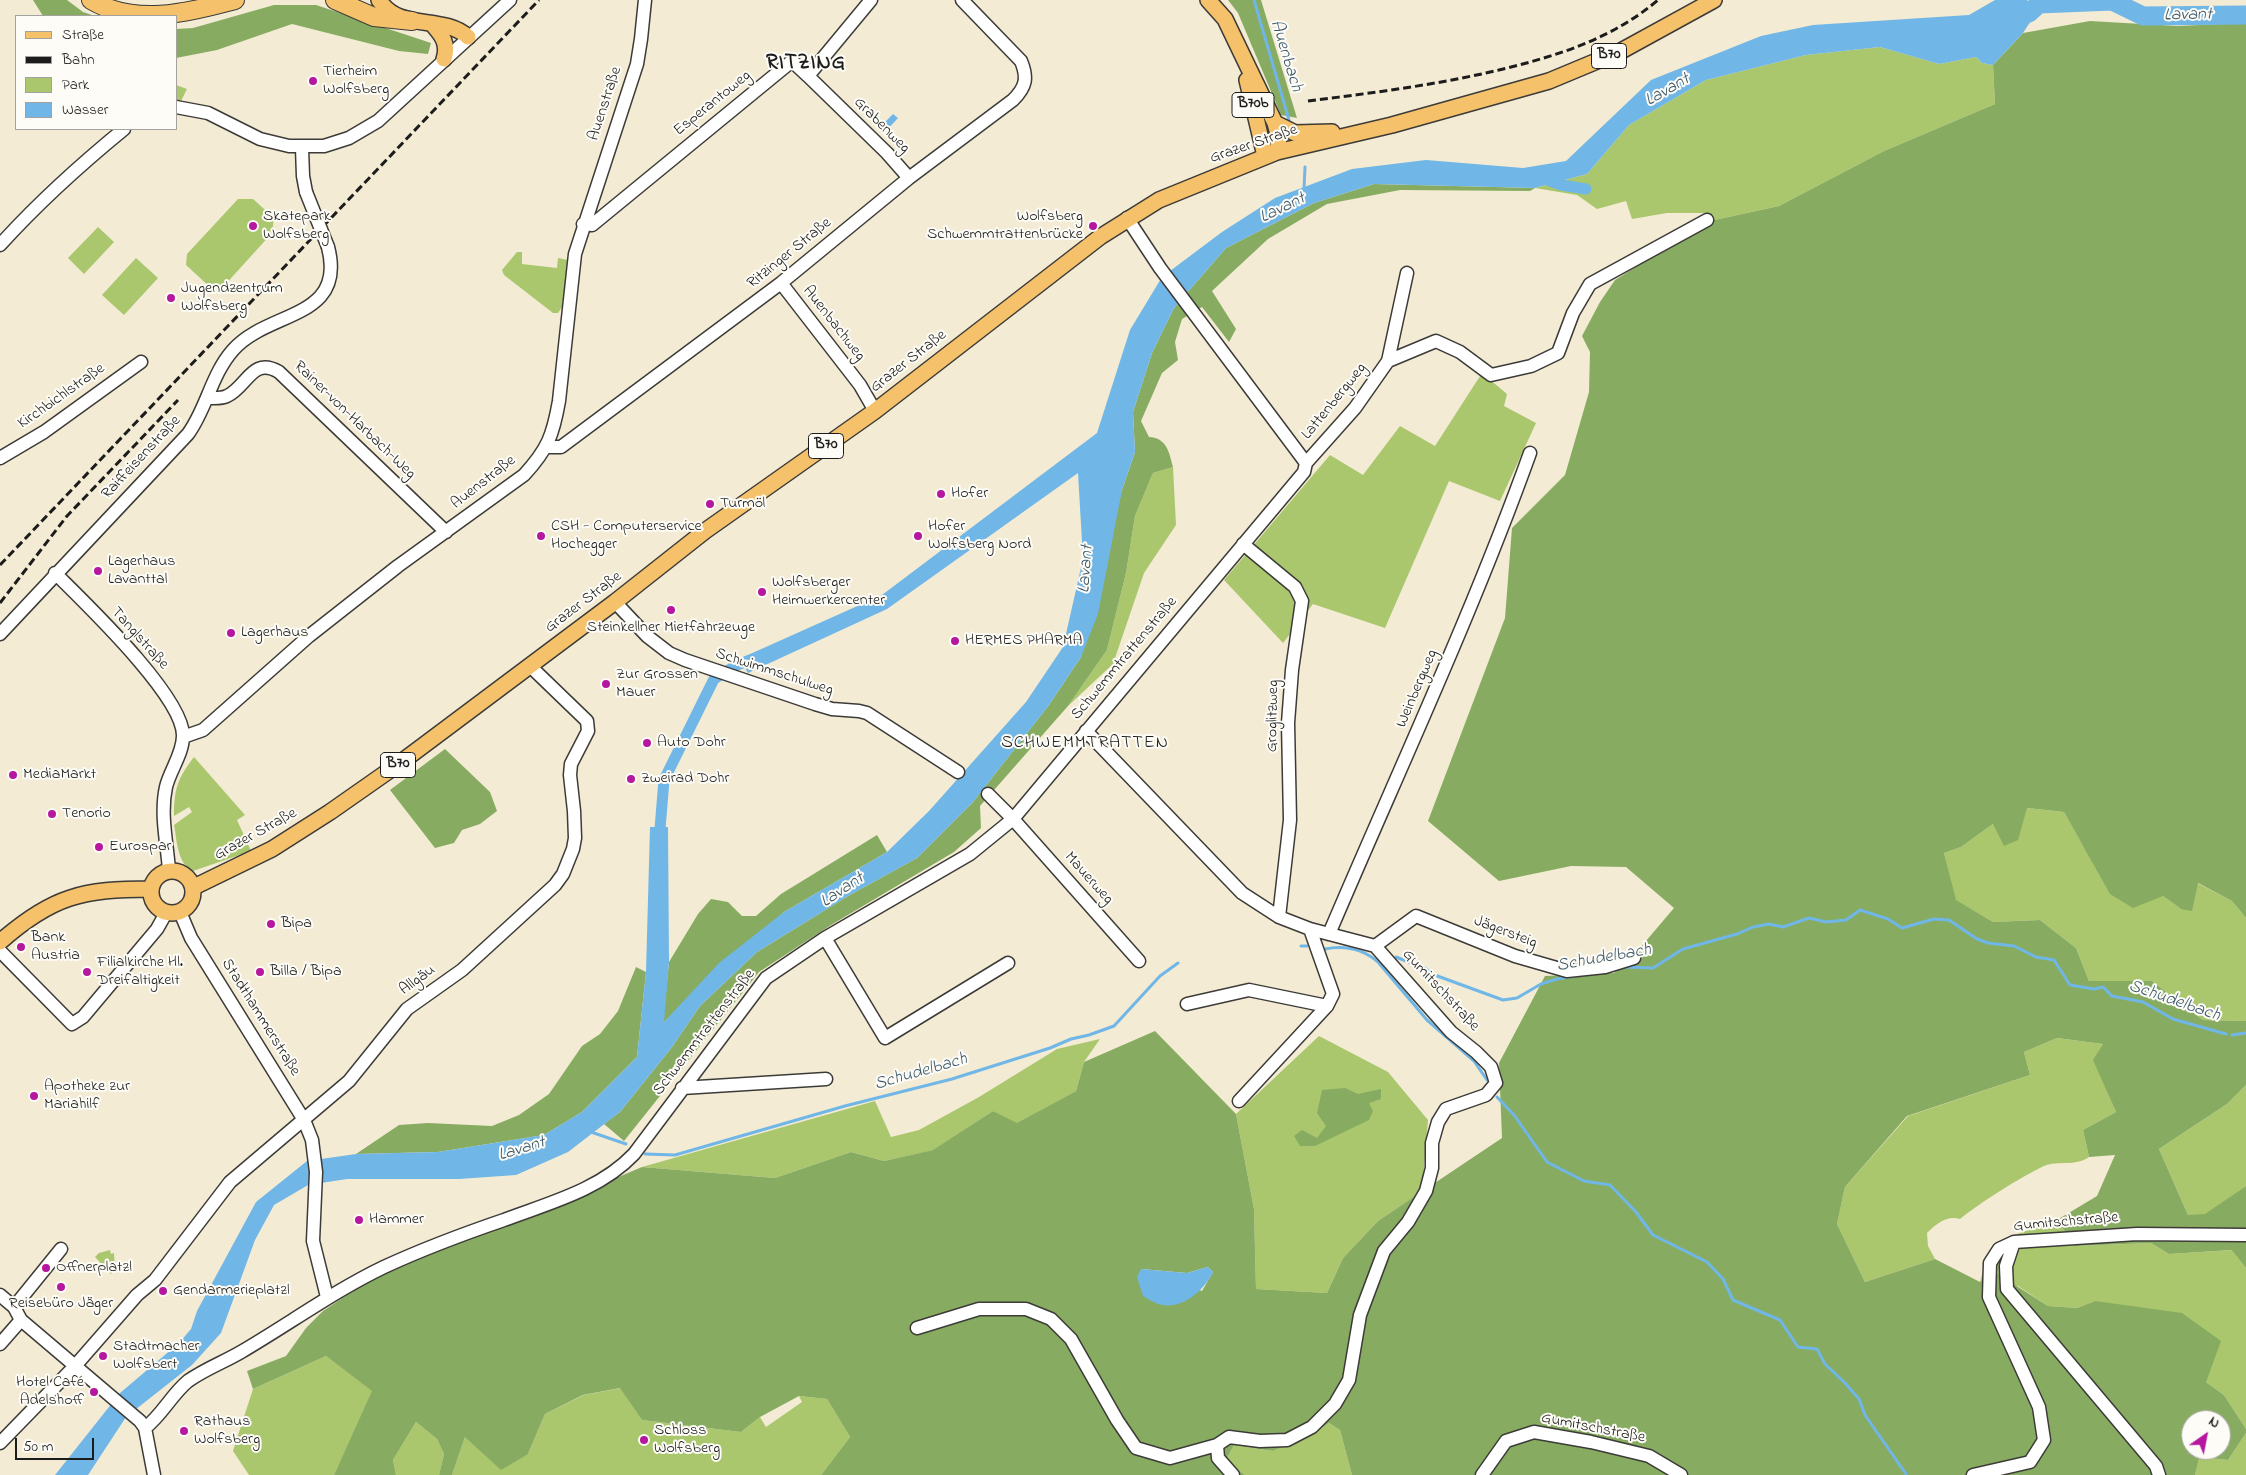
<!DOCTYPE html>
<html>
<head>
<meta charset="utf-8">
<style>
	body { margin:0 }
	#map { position:relative; width:2246px; height:1475px; overflow:hidden; background:#f3ebd4; font-family:"Indie Flower",sans-serif }
	canvas { display:block }
	.legend { position:absolute; left:15px; top:15px; width:162px; height:115px; box-sizing:border-box; background:#fdfcf7; border:1px solid #a3a29f; margin:0; padding:6px 9px; list-style:none; font-size:15px; color:#1c1c1c }
	.legend li { display:flex; align-items:center; gap:10px; height:25px }
	.legend b { width:25px; border:1px solid #a3a29f }
	.north { position:absolute; left:2181px; top:1410px; width:50px; height:50px; box-sizing:border-box; background:#fdfcf7; border:1px solid #a3a29f; border-radius:50%; rotate:33deg; font-size:14px; font-weight:700; line-height:20px; text-align:center; color:#1c1c1c }
	.north::after { content:''; display:block; margin:auto; width:18px; height:22px; background:#b5179e; clip-path:polygon(50% 0,100% 100%,50% 72%,0 100%) }
	.scale { position:absolute; left:15px; top:1438px; width:79px; height:22px; box-sizing:border-box; border:2px solid #1c1c1c; border-top:0; padding-left:6px; font-size:15px; line-height:18px; white-space:nowrap; color:#1c1c1c; -webkit-text-stroke:4px #fdfcf7; paint-order:stroke }
</style>
</head>
<body>
<div id="map">
<canvas width="2246" height="1475"></canvas>
<ul class="legend">
<li><b style="height:6px;background:#f5c16b"></b>Straße</li>
<li><b style="height:6px;background:#1c1c1c"></b>Bahn</li>
<li><b style="height:14px;background:#aac76e"></b>Park</li>
<li><b style="height:14px;background:#70b6e7"></b>Wasser</li>
</ul>
<div class="north">N</div>
<div class="scale">50 m</div>
</div>
<script>
const c = document.querySelector('canvas').getContext('2d');
c.lineJoin = 'round';
function fill(path, color) {
  c.fillStyle = color;
  c.fill(path, 'evenodd');
}
function stroke(path, color, width, dash) {
  c.strokeStyle = color;
  c.lineWidth = width;
  c.lineCap = dash ? 'butt' : 'round';
  c.setLineDash(dash || []);
  c.stroke(path);
}
function drawText(font, color, halo, rows, align = 'center') {
  c.font = font + ' "Indie Flower",sans-serif';
  c.lineWidth = 4;
  c.setLineDash([]);
  c.textBaseline = 'middle';
  c.strokeStyle = halo;
  c.fillStyle = color;
  for (const [text, x, y, turn = 0] of rows) {
    c.save();
    c.translate(x, y);
    c.rotate((+turn || 0) * Math.PI / 180);
    c.textAlign = isNaN(turn) ? turn : align;
    if (halo) c.strokeText(text, 0, 0);
    c.fillText(text, 0, 0);
    c.restore();
  }
}
const green = new Path2D(`
	M1880,47L1939,64L1976,57L1982,63L1993,65L1995,104L1884,151L1779,206L1710,221L1708,213H1667L1632,219L1626,201L1597,209L1577,195L1535,188L1587,174L1629,125L1706,80L1806,55Z
	M176,85L187,89L181,101L176,102Z
	M238,199H253L274,218L272,233L223,287L212,289L186,265L187,254Z
	M98,227L114,242L84,274L68,258Z
	M517,252H522V264L557,268L558,258L568,260L562,307L558,313H553L504,275L502,270Z
	M136,258L158,278L124,315L102,295Z
	M1482,373L1507,394L1504,406L1536,423L1500,501L1449,481L1385,628L1313,604L1283,643L1224,580L1330,455L1363,475L1400,426L1435,446Z
	M1173,467L1176,525L1144,573L1113,664L1068,706L1107,650L1126,573L1135,516L1153,473Z
	M194,757L245,815L237,820L251,851L193,871C177,864 177,840 174,825L192,812L189,807L174,816C174,788 178,778 194,757Z
	M2027,808L2064,812L2084,847L2163,896L2181,909L2197,883L2232,901L2246,918V1021L2203,1020L2152,981H2089L2076,948L2040,920L1993,922L1955,900L1944,853L1961,847L1993,824Z
	M1319,1036L1388,1072L1428,1120L1422,1192L1378,1221L1343,1258L1327,1293L1256,1289L1254,1209L1236,1114Z
	M2057,1038L2103,1044L2094,1060L2116,1112L2083,1130L2089,1157C2075,1167 2058,1160 2044,1166C2017,1179 1983,1201 1960,1219C1947,1215 1936,1224 1927,1233L1928,1246L1935,1259L1865,1282L1837,1224L1845,1187L1908,1116L2030,1075L2024,1052Z
	M1100,1039L1084,1062L1076,1091L1016,1124L993,1111L934,1150L884,1161L851,1152L775,1178L642,1167L875,1101L891,1137L919,1130L979,1097L1057,1049Z
	M2246,1085V1186L2205,1215H2188L2159,1149L2227,1104Z
	M2057,1220L2075,1246L2151,1243L2169,1254L2233,1250L2246,1268V1429L2224,1395L2095,1301L2077,1308L2048,1306L2018,1286L1980,1282L1987,1256L2003,1239Z
	M110,1250L111,1254L114,1253L115,1270L111,1274L95,1257L99,1253Z
	M326,1356L373,1391L334,1475H249L233,1451L253,1389Z
	M621,1388L642,1420L741,1432L760,1417L766,1427L802,1402L799,1396L827,1399L850,1437L821,1475H452L465,1437L528,1454L545,1414L584,1395Z
	M416,1422L437,1439L444,1454L439,1475H396L393,1460Z
	M1329,1423L1340,1430L1352,1475H1245L1226,1460L1234,1445L1273,1451L1309,1437Z
	M2246,1433V1475H2195L2198,1457L2228,1460Z`);
const forest = new Path2D(`
	M33,0H67L83,12L95,16H43Z
	M1228,0H1261L1297,118L1281,115L1238,13Z
	M274,5H316L431,43L428,54L399,51L292,24L217,50L176,58V29L193,28Z
	M2090,21L2177,26L2246,23V918L2232,901L2198,883L2192,911L2181,909L2163,896L2133,908L2110,894L2064,812L2027,808L2018,840L2004,846L1993,824L1961,847L1944,853L1956,900L1993,922L2040,920L2076,948L2089,981H2152L2203,1020L2246,1021V1085L2227,1104L2159,1149L2188,1215L2205,1214L2246,1186V1268L2232,1250L2169,1254L2151,1243L2075,1246L2057,1220L2097,1196L2115,1155L2089,1157L2083,1130L2116,1112L2093,1060L2103,1044L2057,1038L2024,1052L2030,1075L1907,1116L1845,1187L1837,1224L1865,1282L1935,1259L1980,1282L1998,1274L2048,1306L2077,1308L2095,1301L2182,1313L2221,1341L2206,1382L2224,1395L2246,1429V1433L2228,1460L2199,1457L2195,1475H1352L1340,1430L1329,1423L1309,1437L1273,1451L1234,1445L1226,1460L1245,1475H821L850,1437L827,1399L799,1396L760,1417L741,1432L642,1420L620,1388L583,1395L545,1414L528,1454L501,1470L465,1437L452,1475H439L444,1454L437,1439L416,1422L393,1460L396,1475H334L372,1391L326,1356L253,1389L247,1371L286,1356L306,1328L323,1311L365,1283L447,1244L546,1208L642,1167L775,1178L851,1152L884,1161L933,1150L993,1111L1017,1123L1076,1091L1084,1062L1155,1031L1236,1114L1254,1209L1256,1289L1327,1293L1343,1258L1378,1221L1502,1138L1499,1063L1545,976L1614,973L1640,948L1674,908L1626,867L1571,866L1499,881L1428,821L1505,618L1512,528L1565,475L1589,392L1590,352L1582,336L1600,302L1615,280L1710,221L1779,206L1884,151L1995,104L1993,65L2023,33ZM1208,1267L1213,1272L1202,1291L1141,1269L1187,1273ZM2191,1420H2221V1450H2191Z
	M1374,184L1535,188L1530,191L1400,190L1327,204L1268,239L1212,291L1236,329L1229,342L1202,307L1182,319L1175,342L1178,360L1162,373L1141,421L1149,437C1167,438 1169,452 1173,467L1153,473L1135,516L1126,573L1107,650L1068,706L980,806L981,828L954,852L831,925L759,972L624,1141L604,1124L620,1112L672,1047L700,1006L757,952L848,896L917,858L973,802L1049,705L1081,657L1122,490L1135,452L1133,412L1152,353L1174,308L1226,248L1314,203Z
	M445,749L490,792L497,811L480,824L462,830L454,843L435,848L390,790Z
	M877,835L887,852L784,912L663,1023L669,962L698,914L711,899L728,902L742,916H756L781,894Z
	M636,967L646,972L637,1057L582,1112L544,1135L438,1152L356,1154L399,1125L428,1123L492,1126L519,1115L549,1094L582,1046L600,1034L618,1011Z
	M1345,1088L1358,1094L1381,1089V1099L1369,1103L1373,1111L1369,1120L1315,1146H1300L1294,1136L1302,1130L1317,1138L1326,1126L1317,1113L1322,1090Z`);
const water = new Path2D(`
	M1995,0H2027L2038,10L2023,33L1993,65L1982,63L1976,57L1939,64L1880,47L1806,55L1706,80L1629,125L1587,174L1535,188L1374,184L1314,203L1226,248L1174,308L1152,353L1133,412L1135,452L1122,490L1098,614L1081,657L1049,705L973,802L917,858L848,896L757,952L700,1006L672,1047L620,1112L568,1152L516,1175L459,1179H347L308,1185L274,1205L255,1240L221,1333L192,1365L126,1417L88,1475H55L120,1393L179,1343L191,1329L197,1311L256,1202L307,1161L356,1154L438,1152L544,1135L582,1112L637,1057L646,972L650,827H668L669,962L664,1022L719,963L784,912L887,852L929,811L1026,702L1063,647L1083,559L1078,473L887,609L748,673L739,659L882,595L1097,433L1130,330L1162,277L1222,232L1275,198L1352,169L1426,160L1523,168L1566,161L1651,80L1761,36L1813,25L1969,15Z
	M893,114L898,118L887,130L882,125Z
	M1208,1267L1213,1272C1204,1291 1181,1311 1158,1304C1153,1302 1148,1299 1143,1296L1137,1277L1141,1269L1187,1273Z`);
const stream = new Path2D(`
	M1254,0L1289,120
	M1304,189L1305,167
	M1301,946H1307
	M1325,949C1345,945 1363,949 1378,962
	M1396,957L1426,969L1432,974L1503,1000L1517,998L1541,984L1557,979L1582,975
	M1378,962L1427,1020L1474,1061L1487,1080
	M1625,967L1653,968L1683,949L1737,934L1753,927L1769,924L1783,927L1809,918L1826,922L1846,920L1860,910L1888,919L1902,928L1934,919L1949,920L1977,939L1988,943L2014,946L2036,957L2054,960L2070,985L2094,989L2103,987L2112,996L2143,1002L2173,1019L2226,1034
	M2232,1035L2246,1033
	M1497,1097L1514,1115L1547,1162L1584,1181L1610,1185L1636,1212L1653,1235L1707,1262L1723,1279L1733,1300L1780,1320L1798,1347L1817,1349L1825,1364L1845,1383L1859,1399L1865,1415L1906,1474
	M591,1132L626,1144
	M645,1154L675,1155L845,1106L952,1079L1050,1048L1071,1039L1089,1035L1114,1026L1160,976L1178,963`);
const canal = new Path2D(`
	M1540,177L1561,185L1586,189
	M659,841L664,780L714,679L737,665L756,658`);
const river = new Path2D(`
	M2013,17L2029,13L2039,4L2112,1L2143,16L2246,15`);
const minor = new Path2D(`
	M808,76L887,153L909,178
	M176,107L208,113L260,139L289,146H324L349,138L378,121L510,0
	M302,148L303,176L306,192
	M583,224L592,225L792,61L808,76L871,0
	M0,245C38,203 80,165 124,129
	M781,283L860,385L875,411
	M1388,361L1436,341L1460,352L1491,375L1531,366L1558,353L1573,313L1590,284L1707,220
	M207,398C214,398 221,399 227,396C247,387 252,356 279,372L446,532
	M547,447H561L781,283L909,178L1013,100C1026,87 1028,78 1021,61L962,0
	M0,458L44,432L141,362
	M1306,463L1355,408L1388,361L1407,273
	M1243,544L1295,587L1302,601L1292,670L1288,723L1290,820L1279,917
	M55,573C85,603 184,697 183,736C183,754 170,770 166,787C160,814 167,843 169,870
	M615,602L647,636L669,653L685,660L815,704L832,709L859,711L867,713L958,772
	M0,634L188,434C207,408 211,375 233,350C268,310 347,320 328,247
	M1086,731L1242,893L1279,917L1310,929L1375,946L1451,1032L1476,1052L1491,1067L1496,1083L1486,1095L1446,1109L1438,1122L1432,1143V1168L1426,1191L1408,1222L1384,1251L1360,1315L1349,1380L1335,1404L1312,1427L1287,1440L1260,1441L1229,1437L1217,1445L1218,1458L1233,1475
	M183,737L203,730L309,636L398,566L524,475C548,449 553,435 559,401L575,254L637,64L641,39L645,0
	M988,794L1013,819L1139,961
	M180,912L191,938L304,1120L312,1140L316,1172L313,1241L327,1297
	M1329,934C1397,774 1471,617 1530,453
	M825,938L885,1038L1008,963
	M1375,946L1416,916L1515,956L1567,971L1605,967L1634,958
	M0,951L72,1024L83,1017L157,929L166,913
	M1187,1004L1249,990L1327,1006L1333,994L1310,929
	M682,1088L826,1079
	M1239,1101L1327,1006
	M2014,1242L2006,1266L2007,1289L2156,1466L2159,1475
	M0,1295L14,1307L21,1320L140,1421L145,1428L154,1475
	M14,1307L61,1249
	M917,1328L979,1309H1026L1051,1319L1071,1339L1117,1420L1136,1448L1170,1458L1217,1445
	M0,1344L21,1320
	M145,1428C162,1415 172,1394 188,1381C205,1369 224,1362 241,1352C289,1324 334,1291 384,1267C423,1249 463,1234 504,1220C549,1203 600,1190 634,1154L766,978L825,938L970,854L1013,819L1304,472L1306,463L1160,268L1127,218
	M0,1443L75,1366L137,1295L155,1280L230,1182L349,1081L407,1009L462,970L555,885L563,874L573,849L575,838L574,811L570,775L571,764L588,731L587,721L530,666
	M1482,1475L1506,1441L1534,1432L1591,1442L1649,1456L1681,1475
	M1973,1475L2030,1462L2044,1440L2039,1407L1989,1297L1990,1263L1999,1249L2014,1242L2137,1234L2246,1235`);
const major = new Path2D(`
	M379,0C399,32 443,14 468,37
	M1208,0L1225,19L1275,123L1279,138L1277,152
	M432,24C442,35 449,44 444,59
	M1247,80L1265,156
	M1275,123L1295,133L1332,132
	M151 892a21 21 0 1 1 42 0a21 21 0 1 1-42 0Z
	M194,887L272,849L330,812L400,763L615,602L705,531L875,411L1100,237L1159,200L1277,152L1392,125L1549,81L1621,51L1714,0
	M0,942C52,896 83,889 151,889`);
const highway = new Path2D(`
	M91,0C136,27 189,12 235,0
	M335,0L374,17L412,21`);
const rail = new Path2D(`
	M1308,101C1372,93 1436,85 1499,70C1557,56 1612,39 1658,0
	M0,565L539,0
	M0,603L67,516L178,400`);
const minorBridge = new Path2D(`
	M306,192L328,247`);
const markers = [
	[313,81,5,"#b5179e"],
	[253,226,5,"#b5179e"],
	[1093,226,5,"#b5179e"],
	[171,298,5,"#b5179e"],
	[941,494,5,"#b5179e"],
	[710,504,5,"#b5179e"],
	[541,536,5,"#b5179e"],
	[918,536,5,"#b5179e"],
	[98,571,5,"#b5179e"],
	[762,592,5,"#b5179e"],
	[671,610,5,"#b5179e"],
	[231,633,5,"#b5179e"],
	[955,641,5,"#b5179e"],
	[606,684,5,"#b5179e"],
	[647,743,5,"#b5179e"],
	[13,775,5,"#b5179e"],
	[631,779,5,"#b5179e"],
	[52,814,5,"#b5179e"],
	[99,847,5,"#b5179e"],
	[271,924,5,"#b5179e"],
	[21,947,5,"#b5179e"],
	[87,972,5,"#b5179e"],
	[260,972,5,"#b5179e"],
	[34,1096,5,"#b5179e"],
	[359,1220,5,"#b5179e"],
	[46,1268,5,"#b5179e"],
	[61,1287,5,"#b5179e"],
	[163,1291,5,"#b5179e"],
	[103,1356,5,"#b5179e"],
	[94,1392,5,"#b5179e"],
	[184,1431,5,"#b5179e"],
	[644,1440,5,"#b5179e"]
];
const shields = [
	[1609,56,35],
	[1253,105,42],
	[826,446,35],
	[398,765,35]
];
const shieldNames = [
	["B70",1609,56],
	["B70b",1253,105],
	["B70",826,446],
	["B70",398,765]
];
const poiNames = [
	["Tierheim",323,72],
	["Wolfsberg",323,90],
	["Skatepark",263,217],
	["Wolfsberg",263,235],
	["Wolfsberg",1083,217,"right"],
	["Schwemmtrattenbrücke",1083,235,"right"],
	["Jugendzentrum",181,289],
	["Wolfsberg",181,307],
	["Hofer",951,494],
	["Turmöl",720,504],
	["CSH - Computerservice",551,527],
	["Hochegger",551,545],
	["Hofer",928,527],
	["Wolfsberg Nord",928,545],
	["Lagerhaus",108,562],
	["Lavanttal",108,580],
	["Wolfsberger",772,583],
	["Heimwerkercenter",772,601],
	["Steinkellner Mietfahrzeuge",671,628,"center"],
	["Lagerhaus",241,633],
	["HERMES PHARMA",965,641],
	["Zur Grossen",616,675],
	["Mauer",616,693],
	["Auto Dohr",657,743],
	["MediaMarkt",23,775],
	["Zweirad Dohr",641,779],
	["Tenorio",62,814],
	["Eurospar",109,847],
	["Bipa",281,924],
	["Bank",31,938],
	["Austria",31,956],
	["Filialkirche Hl.",97,963],
	["Dreifaltigkeit",97,981],
	["Billa / Bipa",270,972],
	["Apotheke zur",44,1087],
	["Mariahilf",44,1105],
	["Hammer",369,1220],
	["Offnerplatzl",56,1268],
	["Gendarmerieplatzl",173,1291],
	["Reisebüro Jäger",61,1304,"center"],
	["Stadtmacher",113,1347],
	["Wolfsbert",113,1365],
	["Hotel Café",84,1383,"right"],
	["Adelshoff",84,1401,"right"],
	["Rathaus",194,1422],
	["Wolfsberg",194,1440],
	["Schloss",654,1431],
	["Wolfsberg",654,1449]
];
const streetNames = [
	["Auenstraße",606,104,-72],
	["Esperantoweg",713,104,-39],
	["Grabenweg",881,126,45],
	["Grazer Straße",1254,145,-19],
	["Ritzinger Straße",790,254,-39],
	["Auenbachweg",833,324,52],
	["Grazer Straße",909,362,-38],
	["Kirchbichlstraße",62,397,-35],
	["Lattenbergweg",1335,402,-51],
	["Rainer-von-Harbach-Weg",354,421,44],
	["Raiffeisenstraße",142,458,-47],
	["Auenstraße",484,483,-38],
	["Grazer Straße",584,603,-37],
	["Tanglstraße",139,639,48],
	["Schwemmtrattenstraße",1125,659,-50],
	["Schwimmschulweg",774,673,18],
	["Weinbergweg",1418,689,-67],
	["Groglitzweg",1274,716,-89],
	["Grazer Straße",256,835,-29],
	["Mauerweg",1088,879,48],
	["Jägersteig",1505,933,21],
	["Allgäu",418,981,-36],
	["Gumitschstraße",1440,991,47],
	["Stadthammerstraße",260,1018,58],
	["Schwemmtrattenstraße",705,1033,-52],
	["Gumitschstraße",2066,1223,-5],
	["Gumitschstraße",1593,1429,11]
];
const waterNames = [
	["Lavant",2188,16,-1],
	["Auenbach",1285,56,73],
	["Lavant",1668,91,-30],
	["Lavant",1283,209,-26],
	["Lavant",1087,569,-86],
	["Lavant",843,891,-34],
	["Schudelbach",1604,959,-10],
	["Schudelbach",2174,1002,19],
	["Schudelbach",921,1073,-16],
	["Lavant",522,1150,-17]
];
const neighbourhoodNames = [
	["SCHWEMMTRATTEN",1085,744]
];
const districtNames = [
	["RITZING",806,65]
];
fill(green, '#aac76e');
fill(forest, '#87ac61');
fill(water, '#70b6e7');
stroke(stream, '#70b6e7', 3);
stroke(canal, '#70b6e7', 11);
stroke(river, '#70b6e7', 19);
stroke(minor, '#3c3b38', 15);
stroke(major, '#3c3b38', 18);
stroke(highway, '#3c3b38', 20);
stroke(minor, '#fff', 12);
stroke(major, '#f5c16b', 15);
stroke(highway, '#f5c16b', 18);
stroke(rail, '#1c1c1c', 3, [8, 4]);
stroke(minorBridge, '#3c3b38', 15, []);
stroke(minorBridge, '#fff', 12);
for (const [x, y, r, color] of markers) {
  const dot = new Path2D();
  dot.arc(x, y, r, 0, 2 * Math.PI);
  c.fillStyle = color;
  c.fill(dot);
  stroke(dot, '#fdfcf7', 2);
}
for (const [x, y, w] of shields) {
  const box = new Path2D();
  box.roundRect(x - w / 2, y - 12.5, w, 25, 4);
  c.fillStyle = '#fdfcf7';
  c.fill(box);
  stroke(box, '#1c1c1c', 1);
}
drawText('bold 15px', '#1c1c1c', null, shieldNames);
drawText('16px', '#1c1c1c', '#fdfcf7', poiNames, 'left');
drawText('16px', '#1c1c1c', '#fdfcf7', streetNames);
drawText('italic 18px', '#3e5a6d', '#fdfcf7', waterNames);
c.letterSpacing = '1px';
drawText('18px', '#1c1c1c', '#fdfcf7', neighbourhoodNames);
c.letterSpacing = '0px';
c.letterSpacing = '1px';
drawText('bold 21px', '#1c1c1c', '#fdfcf7', districtNames);
c.letterSpacing = '0px';
</script>
</body>
</html>
